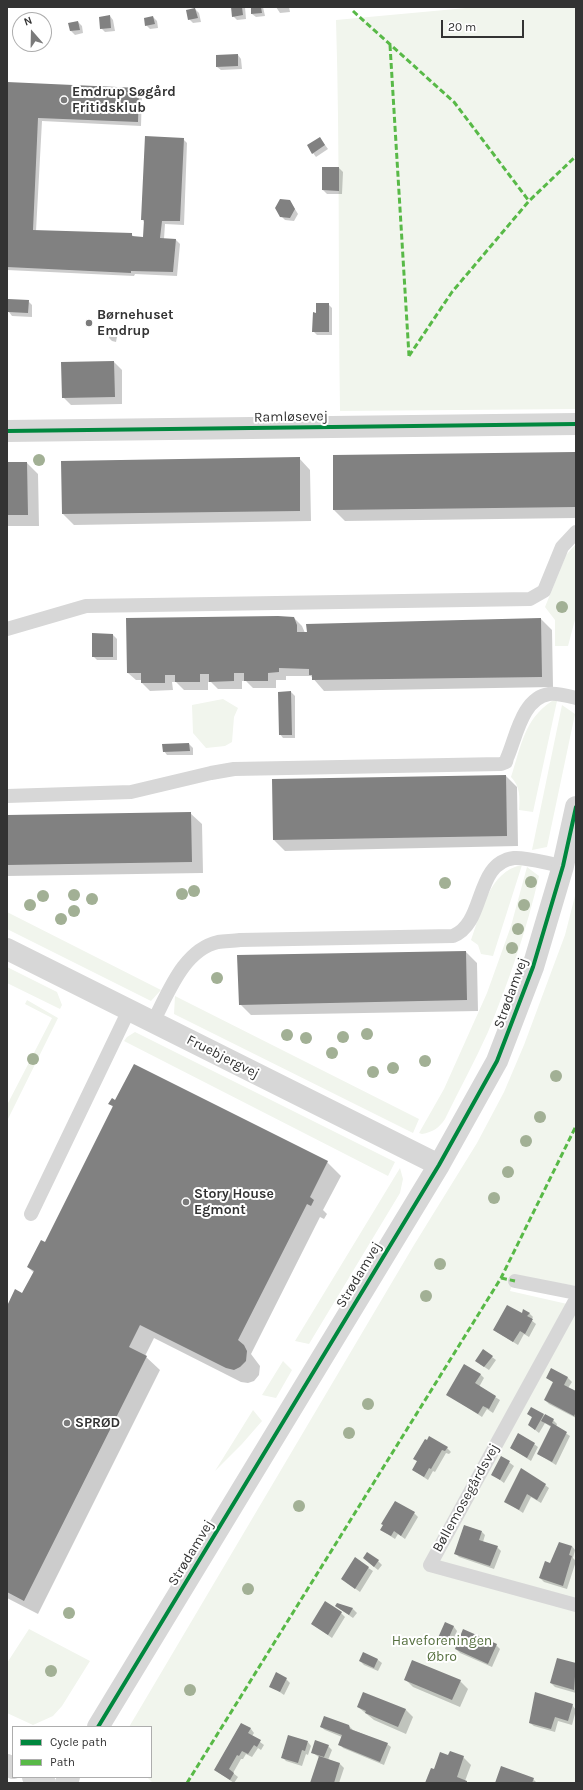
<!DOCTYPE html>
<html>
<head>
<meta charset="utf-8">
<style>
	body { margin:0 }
	#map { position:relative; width:583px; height:1790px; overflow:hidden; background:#fff; font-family:Karla,sans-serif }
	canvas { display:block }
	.frame { position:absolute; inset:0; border:8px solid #333; pointer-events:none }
	.legend { position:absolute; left:12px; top:1726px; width:140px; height:52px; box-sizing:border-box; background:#fff; border:1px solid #adadad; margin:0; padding:5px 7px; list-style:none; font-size:12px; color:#333 }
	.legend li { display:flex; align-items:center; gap:8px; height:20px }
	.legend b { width:20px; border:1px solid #adadad }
	.north { position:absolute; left:12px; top:12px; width:40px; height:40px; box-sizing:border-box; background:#fff; border:1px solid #adadad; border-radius:50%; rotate:340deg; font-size:11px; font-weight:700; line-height:16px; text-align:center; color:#333 }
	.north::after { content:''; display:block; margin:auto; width:14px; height:18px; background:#7a7a7a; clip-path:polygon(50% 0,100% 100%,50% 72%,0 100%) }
	.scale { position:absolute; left:441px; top:20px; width:83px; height:18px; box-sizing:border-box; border:2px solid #333; border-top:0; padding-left:5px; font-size:12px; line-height:14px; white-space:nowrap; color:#333; -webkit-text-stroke:3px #fff; paint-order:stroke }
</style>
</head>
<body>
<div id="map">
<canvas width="583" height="1790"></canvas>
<div class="frame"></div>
<ul class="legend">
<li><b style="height:5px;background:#00873e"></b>Cycle path</li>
<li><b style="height:5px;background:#58b947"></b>Path</li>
</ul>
<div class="north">N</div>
<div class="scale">20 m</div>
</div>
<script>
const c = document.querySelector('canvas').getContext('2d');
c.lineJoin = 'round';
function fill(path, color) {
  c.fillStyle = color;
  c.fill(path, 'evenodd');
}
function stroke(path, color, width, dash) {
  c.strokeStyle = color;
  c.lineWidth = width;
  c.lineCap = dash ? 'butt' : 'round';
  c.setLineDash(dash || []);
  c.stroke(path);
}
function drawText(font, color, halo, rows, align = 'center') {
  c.font = font + ' Karla,sans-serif';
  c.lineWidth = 4;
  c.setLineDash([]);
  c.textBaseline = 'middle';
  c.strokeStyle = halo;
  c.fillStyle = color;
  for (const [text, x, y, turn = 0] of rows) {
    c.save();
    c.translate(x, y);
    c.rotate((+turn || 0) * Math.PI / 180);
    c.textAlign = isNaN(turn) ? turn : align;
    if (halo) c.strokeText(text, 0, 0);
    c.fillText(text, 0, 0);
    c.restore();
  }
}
const green = new Path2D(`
	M477,7H576V409L340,411C338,280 340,150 336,20Z
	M576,544V616L568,646H555V620L545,607L566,555Z
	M223,699L238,708L234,717L232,742L225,746L206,748L193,733L192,705Z
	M552,701H557L533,812L519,810C520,797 520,786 511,777C521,747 524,719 552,701Z
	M562,705L575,714L547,847L532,850Z
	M522,865L493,956L481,954L478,945L471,940C481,913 489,871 522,865Z
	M527,867L539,876C527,929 509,981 488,1032C475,1061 459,1090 445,1119C439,1128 433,1132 422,1134L419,1133L444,1089L487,993L511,926Z
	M576,892V1286L515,1276L510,1291L576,1306V1783H153L147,1777H151V1727H129L414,1245L477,1143L504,1092L524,1045L565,935Z
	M7,912L161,990L151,1001L7,929Z
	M7,967L57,992L62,1005L60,1009L7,983Z
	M175,996L419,1119L413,1133L174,1014Z
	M27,1000L58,1018L7,1121V1105L52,1018L25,1004Z
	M135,1032L395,1162L388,1176L124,1041L127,1037Z
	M400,1168L403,1179L400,1193L309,1344L295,1341Z
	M283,1361L292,1370L276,1398L262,1395Z
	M253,1410L262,1421L242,1444L215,1471Z
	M29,1629L90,1661L62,1706L53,1716L33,1725L7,1713V1663Z`);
const shadow = new Path2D(`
	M232,7H245L246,19L237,20L233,16Z
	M252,7H263L265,16L256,17L252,14Z
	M276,7H289L290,12L280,13Z
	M195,9L199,13L201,22L193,23L189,19Z
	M110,16L113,20L115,31L105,32L101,28Z
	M153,17L157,21L158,28L150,29L146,25Z
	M78,22L82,26L83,33L75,35L71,31L70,23Z
	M238,55L241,59L242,69L221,70L217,67Z
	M7,83L138,89L142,93L141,126L42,121L36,231L131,234L134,237L144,238V222L142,219L183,139L187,143L184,225L165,224L164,239L176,240L180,244L177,276L135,274L134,276L7,270Z
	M320,138L328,149L316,157L313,153Z
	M323,168H339L343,172L342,194H327L323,190Z
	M290,201L298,214L294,221L285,220L281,216Z
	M28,301L32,305V317L12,316L9,312Z
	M328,304L332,308V335H317L313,331L317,314Z
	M109,333H113L117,337L116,342L112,341L109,338Z
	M114,362L122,370V404L71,405L63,397Z
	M575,453L576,454V518L345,521L334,510Z
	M299,458L310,470L311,521L74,525L63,514Z
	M7,463H27L38,474L39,526H7Z
	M294,618L302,626L305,633L541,619L552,630L553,687L324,691L311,676H286V680H276V688H253L246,681H242V689H218L211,682H208V690H184L176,682H172L173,690L150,691L142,683V680H136L128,673Z
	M113,635L117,639V660H97L93,656Z
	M291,692L295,696V738H283L280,734Z
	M189,744L193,748V755H167L164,751Z
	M506,776L517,787L518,846L285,851L274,840Z
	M190,813L202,824L203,873L7,876V816Z
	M466,952L477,963L478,1011L251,1015L240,1004Z
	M116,1101L327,1162L341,1176L323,1210L327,1214L324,1219L320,1217L251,1354L260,1366L259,1375L254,1381L248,1383L241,1382L154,1338L145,1356L160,1370L38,1614L7,1598V1307L23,1294L34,1273L28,1267L45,1243L113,1107L110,1104Z
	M529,1313L533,1317L531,1320L536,1324L529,1337L524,1334L518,1345L494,1330L522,1314Z
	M492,1357L496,1360L489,1370L480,1364Z
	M551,1369L568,1378L572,1382L568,1388L576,1392V1418L549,1404L545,1400L554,1383L547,1378Z
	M480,1374L484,1378L479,1387L500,1400L493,1413L487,1409L482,1417L447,1394Z
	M528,1414L543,1415L553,1420L557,1424L556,1427L570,1436L556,1465L538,1454L551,1427L545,1423L539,1433L529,1425L533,1418Z
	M534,1444L538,1447L531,1461L511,1448Z
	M447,1448L451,1452L449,1454L446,1453L435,1472L433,1471L428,1480L413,1470L418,1462L415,1459Z
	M502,1457L514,1466L504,1483L492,1474Z
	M545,1485L549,1488L541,1503L531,1497L523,1513L505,1501Z
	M414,1513L418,1517L405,1539L398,1534L395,1539L381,1530L384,1525Z
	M482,1532L485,1535L483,1542L497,1547L501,1551L494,1569L459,1557L455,1553Z
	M572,1546L575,1550L573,1558L576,1561L567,1589L544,1582L540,1578L551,1565Z
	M355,1559L373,1571L360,1592L342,1579Z
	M378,1561L382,1565L378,1570L368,1562Z
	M338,1604L353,1609L357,1613L353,1618L340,1609Z
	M341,1613L345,1617L332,1638L312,1624Z
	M446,1624L454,1627L457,1631L450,1647L438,1640Z
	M496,1645L500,1649L492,1667L460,1653L456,1649Z
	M364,1653L378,1660L382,1663L378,1671L364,1665L360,1661Z
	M558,1659L576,1664V1693L555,1687L551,1683Z
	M286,1679L290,1683L284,1695L271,1686Z
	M405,1679L460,1681L468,1689L460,1707L413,1687Z
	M572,1705L576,1710L572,1725L558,1721L555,1732L534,1726L530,1723Z
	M358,1707L405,1709L413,1717L406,1734L374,1720Z
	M241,1724L251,1729L254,1733L252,1736L264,1745L261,1750L258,1748L252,1757L246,1754L243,1759H241L233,1773L238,1777L234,1783L215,1770Z
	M349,1726L353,1730L387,1744L391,1747L384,1765L343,1748L340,1744L342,1737L325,1730L321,1727Z
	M308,1742L311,1746L308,1755L306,1754L302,1766L286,1761L282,1757Z
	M328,1746L332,1750L328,1760L340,1764L344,1768L339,1783H311L320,1758L312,1752Z
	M449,1756L463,1757L471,1765L465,1781L468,1783H426L434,1770Z
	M533,1779L537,1783H496Z`);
const building = new Path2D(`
	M231,7H242L243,15L232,17Z
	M251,7H261L262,13L251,14Z
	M195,8L198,18L188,20L186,10Z
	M110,15L111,28L100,29L99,17Z
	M153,16L155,24L145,26L144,18Z
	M78,21L80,30L70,31L68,23Z
	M238,54V66L216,67V55Z
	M7,82L139,88L138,122L38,118L33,230L132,233V236L143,237L144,220H141L145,136L184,138L180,221H162L160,238L176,239L173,272L131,271V273L7,267Z
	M320,137L325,145L312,154L307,145Z
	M322,167H339V191L322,190Z
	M280,199L290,200L295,209L290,218L280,217L275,208Z
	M8,299L29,300L28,313L8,312Z
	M316,303H329V332H312L313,312L316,313Z
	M114,361L115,397L62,398L61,362Z
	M575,452L576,507L333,510V455Z
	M300,457V511L62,514L61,461Z
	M7,462H27L28,515H7Z
	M278,616L294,617L297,625V632H307L306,624L541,618L542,677L312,680V675H309V669L279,668V672L268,673V681H244V673H234V681L209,682V674H200V682H175V675H165V683H141V673H127L126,618Z
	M92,633L113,634V657H92Z
	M291,691L292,735H279L278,692Z
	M189,743L190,751L163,752L162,744Z
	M506,775L507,836L273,840L272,779Z
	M191,812L192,862L7,865V815Z
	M466,951L467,1000L239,1005L237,955Z
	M134,1064L328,1161L310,1197L314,1200L311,1206L307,1204L238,1340L244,1345L247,1351L246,1361L240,1367L234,1370L226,1368L140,1325L129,1347L147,1356L24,1601L7,1592V1306L15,1289L22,1293L34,1271L27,1267L41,1240L45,1242L113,1106L108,1104L112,1098L115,1100Z
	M507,1305L522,1313L523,1309L530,1313L527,1316L533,1319L525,1334L520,1331L513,1342L493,1330Z
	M483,1349L493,1356L484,1367L475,1361Z
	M464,1364L481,1374L475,1383L496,1396L489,1409L483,1406L478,1414L446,1395Z
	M551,1368L568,1377L564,1385L576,1391V1412L574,1416L544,1400L553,1382L546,1378Z
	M531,1407L544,1414L535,1430L528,1425L532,1417L527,1414Z
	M545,1414L554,1419L552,1423L567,1432L552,1462L537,1454L551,1426L541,1421Z
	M518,1433L535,1443L527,1458L510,1448Z
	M429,1436L448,1447L445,1451L442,1450L431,1469L429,1468L424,1477L412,1470L417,1461L413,1459L425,1439L427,1440Z
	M501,1456L510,1461L500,1480L491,1475Z
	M521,1468L546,1484L537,1500L527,1494L519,1510L504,1502Z
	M395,1501L415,1512L401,1536L394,1531L391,1536L380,1530L383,1525L381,1524Z
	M464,1525L482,1531L479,1540L498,1546L490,1566L454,1554Z
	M559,1542L572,1546L569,1555L572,1556L563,1586L539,1578L545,1561L550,1563Z
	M367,1552L379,1560L374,1567L363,1558Z
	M355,1557L369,1567L355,1589L341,1579Z
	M325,1601L342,1612L328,1635L311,1624Z
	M337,1603L353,1608L349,1615L335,1606Z
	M445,1622L454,1626L446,1644L437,1640Z
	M463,1629L497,1644L488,1664L455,1649Z
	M363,1652L378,1659L374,1668L359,1661Z
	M557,1658L576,1663L574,1690L550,1683Z
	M412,1660L461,1680L452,1700L404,1680Z
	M276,1672L287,1678L280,1692L269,1687Z
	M363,1692L406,1709L398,1727L365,1713L366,1711L357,1707Z
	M535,1692L573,1704L568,1721L555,1717L551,1729L529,1723Z
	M324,1716L349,1725L350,1729L388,1743L380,1762L338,1745L342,1735L320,1727Z
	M241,1723L251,1728L248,1733L261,1740L257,1747L254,1745L248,1754L242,1751L239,1756L237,1755L229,1769L234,1773L230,1780L214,1770Z
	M288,1735L308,1741L305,1751L302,1750L298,1763L281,1758Z
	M315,1740L329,1745L324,1757L311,1753Z
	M450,1751L464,1756L457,1777L467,1781V1783H425L431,1768L434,1769L440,1752L448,1755Z
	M319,1756L340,1763L334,1783H310Z
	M501,1766L534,1778L532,1783H495Z`);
const service = new Path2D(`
	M7,629L86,606L530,599L544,591L562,547L576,532
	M7,796L131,792L211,773L234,769L501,764L506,762L507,758C516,738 522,698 549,694C557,693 568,696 576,698
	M153,1022C168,994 183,950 218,942C225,941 233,941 240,940L453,936C486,923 474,863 514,858C527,857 549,864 563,866
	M31,1214L129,1010
	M515,1281L576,1293
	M576,1299L430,1565L576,1605`);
const minor = new Path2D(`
	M7,431L576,424
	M7,949L439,1165
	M98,1727L439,1165L497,1061L533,967L563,866L576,807
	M66,1783L69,1777`);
const tertiary = new Path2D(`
	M7,1765L13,1768
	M33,1777L45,1783`);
const quiet = new Path2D(`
	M353,11L454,102L529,201
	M390,45L409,356
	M409,356L452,292L529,201L576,156
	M501,1278L515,1281
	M187,1783L501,1278L576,1126`);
const cycleway = new Path2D(`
	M7,431L576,424
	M98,1727L439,1165L497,1061L533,967L563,866L576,807`);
const trees = [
	[39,460],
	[562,607],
	[531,882],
	[445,883],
	[194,891],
	[182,894],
	[74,895],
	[43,896],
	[92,899],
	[30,905],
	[524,905],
	[74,911],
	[61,919],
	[518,929],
	[512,948],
	[217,978],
	[367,1034],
	[287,1035],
	[343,1037],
	[306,1038],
	[332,1053],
	[33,1059],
	[425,1061],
	[393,1068],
	[373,1072],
	[556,1076],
	[540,1117],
	[526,1141],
	[508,1172],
	[494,1198],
	[440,1264],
	[426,1296],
	[368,1404],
	[349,1433],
	[299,1506],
	[248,1589],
	[69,1613],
	[51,1671],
	[190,1690]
];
const markers = [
	[64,100,4,"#7a7a7a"],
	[89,323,4,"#7a7a7a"],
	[186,1202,4,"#7a7a7a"],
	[67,1423,4,"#7a7a7a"]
];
const poiNames = [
	["Emdrup Søgård",72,92],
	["Fritidsklub",72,108],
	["Børnehuset",97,315],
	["Emdrup",97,331],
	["Story House",194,1194],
	["Egmont",194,1210],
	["SPRØD",75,1423]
];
const streetNames = [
	["Ramløsevej",291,417,-1],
	["Strødamvej",511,993,-70],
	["Fruebjergvej",223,1057,27],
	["Strødamvej",359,1275,-59],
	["Bøllemosegårdsvej",466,1498,-61],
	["Strødamvej",191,1553,-59]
];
const parkNames = [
	["Haveforeningen",442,1641],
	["Øbro",442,1657]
];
fill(green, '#f1f5ed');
fill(shadow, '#0003');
fill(building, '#818181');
stroke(service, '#d7d7d7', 14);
stroke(minor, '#d7d7d7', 22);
stroke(tertiary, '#d7d7d7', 22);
stroke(quiet, '#58b947', 3, [6, 3]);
stroke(cycleway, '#00873e', 4);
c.fillStyle = '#a2b095';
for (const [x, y] of trees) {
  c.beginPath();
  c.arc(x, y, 6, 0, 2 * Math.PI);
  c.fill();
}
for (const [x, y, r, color] of markers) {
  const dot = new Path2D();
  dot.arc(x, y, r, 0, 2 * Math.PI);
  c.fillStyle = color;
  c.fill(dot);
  stroke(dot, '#fff', 1.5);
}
drawText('bold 14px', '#333', '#fff', poiNames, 'left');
drawText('14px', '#333', '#fff', streetNames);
drawText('14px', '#56703f', '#fff', parkNames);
</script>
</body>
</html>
